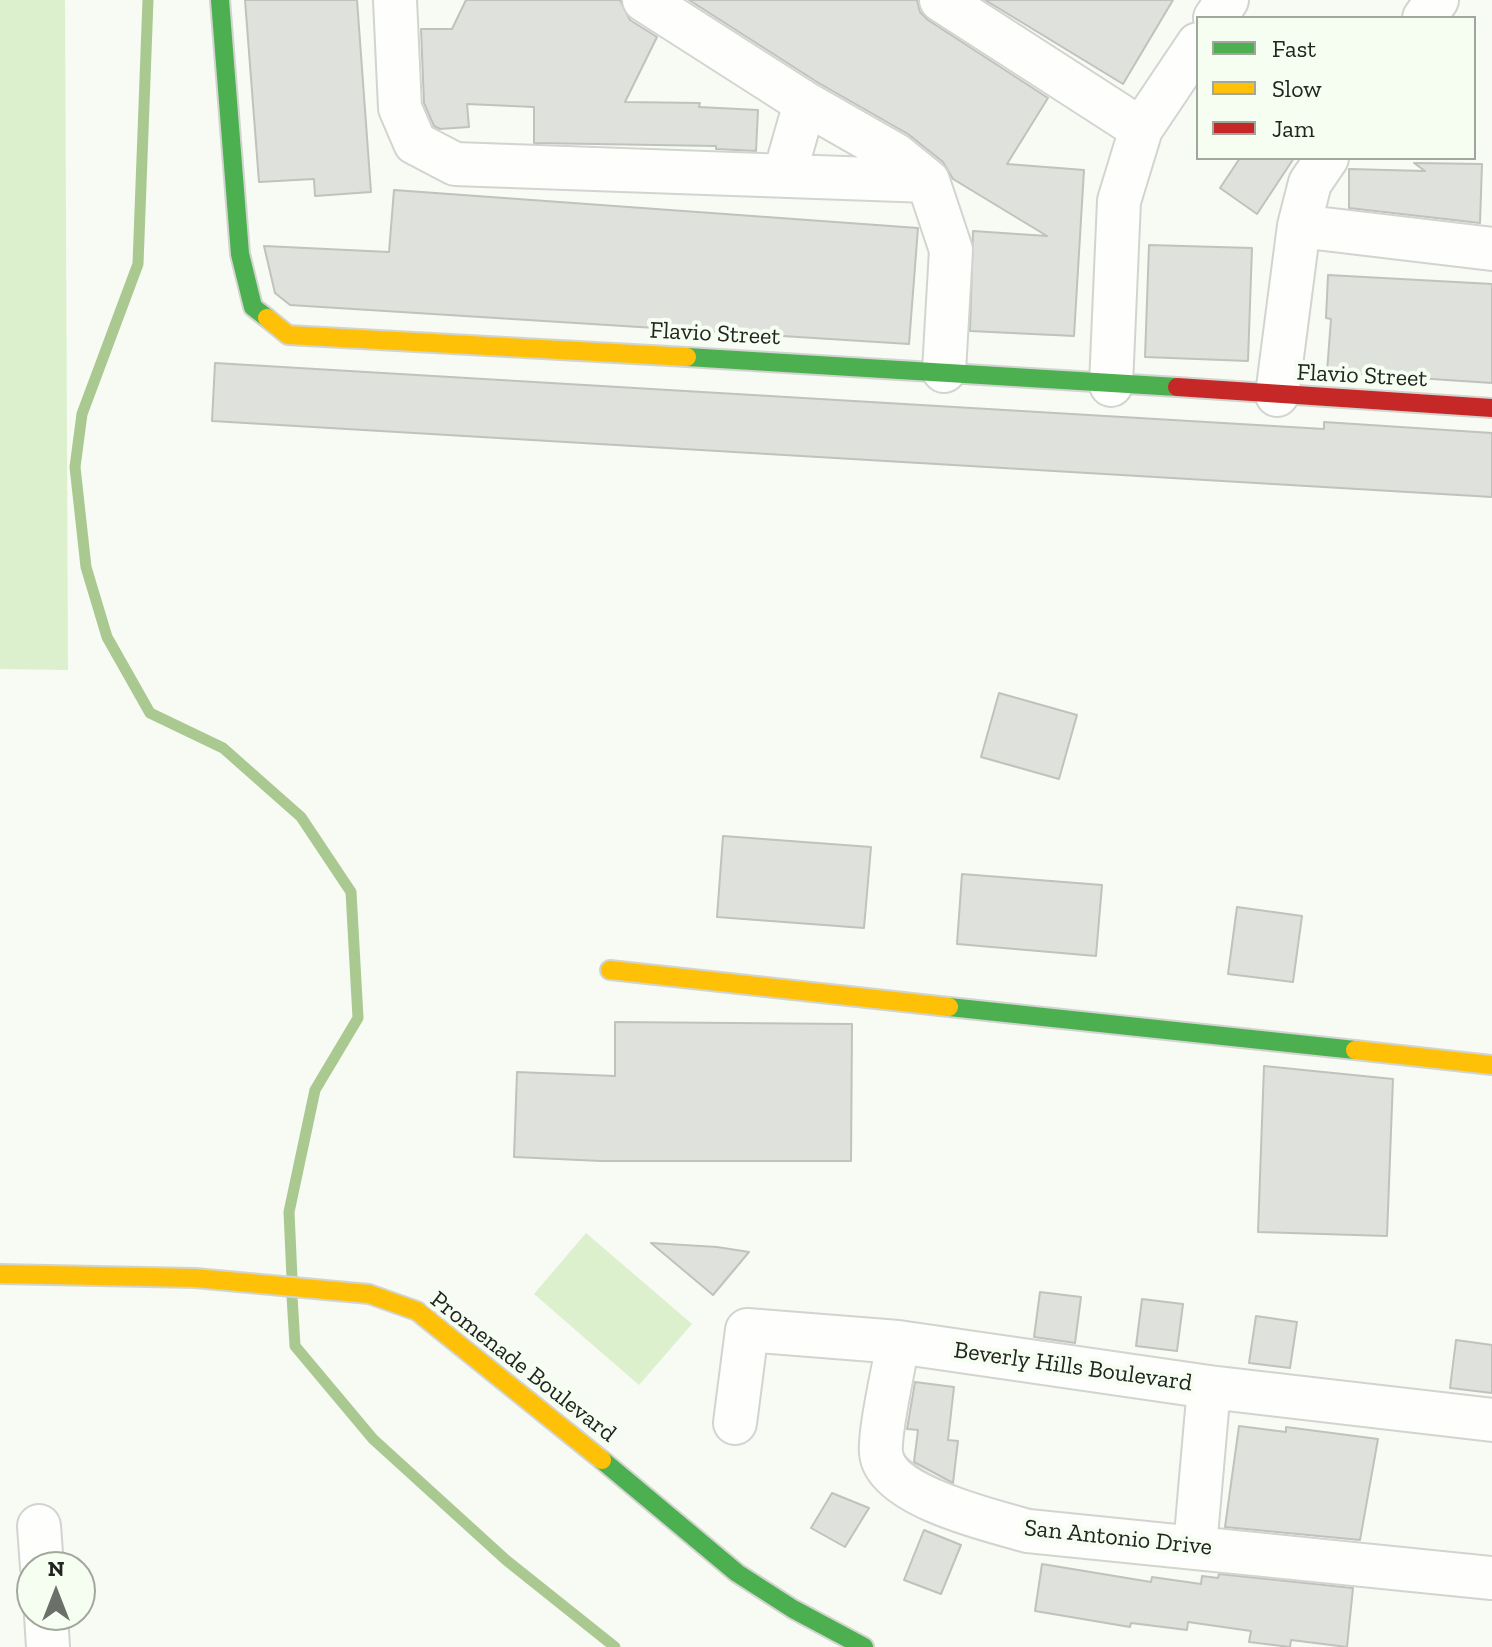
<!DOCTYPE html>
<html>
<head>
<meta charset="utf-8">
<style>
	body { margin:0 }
	#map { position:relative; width:1492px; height:1647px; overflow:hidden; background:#f7fbf4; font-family:"Zilla Slab",serif }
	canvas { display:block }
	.legend { position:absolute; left:1196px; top:16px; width:280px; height:144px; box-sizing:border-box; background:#f6fef1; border:2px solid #a1a79d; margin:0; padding:10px 14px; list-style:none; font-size:24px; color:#21241f }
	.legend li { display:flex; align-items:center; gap:16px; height:40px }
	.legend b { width:40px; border:2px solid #a1a79d }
	.north { position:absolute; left:16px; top:1551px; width:80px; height:80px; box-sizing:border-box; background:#f6fef1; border:2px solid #a1a79d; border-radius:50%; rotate:0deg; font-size:22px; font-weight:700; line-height:32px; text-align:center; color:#21241f }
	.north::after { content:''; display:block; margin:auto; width:28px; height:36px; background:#6c6f6a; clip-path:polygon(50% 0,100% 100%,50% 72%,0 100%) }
</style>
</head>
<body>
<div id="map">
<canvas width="1492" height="1647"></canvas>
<ul class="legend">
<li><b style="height:10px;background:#4caf50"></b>Fast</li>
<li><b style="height:10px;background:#ffc107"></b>Slow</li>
<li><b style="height:10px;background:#c62828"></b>Jam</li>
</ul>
<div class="north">N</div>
</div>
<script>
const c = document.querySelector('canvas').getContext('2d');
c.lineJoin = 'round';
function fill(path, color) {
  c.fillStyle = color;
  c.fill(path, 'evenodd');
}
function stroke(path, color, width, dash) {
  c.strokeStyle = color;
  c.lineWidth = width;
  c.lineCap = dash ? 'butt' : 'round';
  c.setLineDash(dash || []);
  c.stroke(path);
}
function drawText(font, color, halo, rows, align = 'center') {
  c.font = font + ' "Zilla Slab",serif';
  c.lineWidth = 8;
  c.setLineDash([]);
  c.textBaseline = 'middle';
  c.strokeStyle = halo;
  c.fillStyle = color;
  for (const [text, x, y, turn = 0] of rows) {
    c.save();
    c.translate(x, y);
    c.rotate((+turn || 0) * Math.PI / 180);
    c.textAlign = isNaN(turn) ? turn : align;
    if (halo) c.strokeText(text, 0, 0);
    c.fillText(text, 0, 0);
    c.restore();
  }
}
const green = new Path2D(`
	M0,0H65L68,670L0,669Z
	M586,1233L692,1324L639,1385L534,1294Z`);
const stream = new Path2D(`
	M148,0L138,264L82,414L75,467L86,567L107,637L150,713L223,748L301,817L351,892L358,1018L315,1090L289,1212L292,1278
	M292,1296L295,1346L373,1439L506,1560L615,1647`);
const building = new Path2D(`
	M245,0H357L371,192L315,196L314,179L259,182Z
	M466,0H620L630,20L657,37L625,102L700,103L699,107L758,110L756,151L716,149V146L534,143V107L467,104L469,127L440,129L434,126L424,103L421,29H452Z
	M689,0H917L920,12L928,20L1048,98L1007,164L1084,170L1074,336L970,331L973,231L1047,236L953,179L943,162L908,134L817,82Z
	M985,0H1173L1123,84Z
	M1240,158H1294L1257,214L1220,188Z
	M1414,163L1482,164L1480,223L1349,208V169L1425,171Z
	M394,190L918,228L909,344L290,305L275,293L264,246L389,252Z
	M1149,245L1252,248L1248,361L1145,357Z
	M1328,275L1492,284V383L1327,372L1331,319L1326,318Z
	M215,363L1324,429V422L1492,433V497L212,421Z
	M999,693L1077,715L1059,779L981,757Z
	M723,836L871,847L864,928L717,917Z
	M962,874L1102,885L1096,956L957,944Z
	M1237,907L1302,916L1293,982L1228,974Z
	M615,1022L852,1024L851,1161H601L514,1157L517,1072L615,1076Z
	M1264,1066L1393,1079L1387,1236L1258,1232Z
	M651,1243L717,1247L749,1252L713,1295Z
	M1040,1292L1081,1297L1075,1343L1034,1337Z
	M1142,1299L1183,1304L1177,1351L1136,1346Z
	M1256,1316L1297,1322L1290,1368L1249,1363Z
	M1456,1340L1492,1345V1393L1450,1388Z
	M915,1382L954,1387L948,1440L958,1441L953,1483L914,1462L918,1430L907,1429Z
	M1239,1426L1286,1432V1427L1378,1439L1360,1540L1225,1527Z
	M832,1493L869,1508L845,1547L811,1528Z
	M924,1530L961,1545L941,1594L904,1580Z
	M1042,1564L1151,1582L1152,1577L1201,1584L1202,1576L1218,1578L1219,1574L1353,1588L1347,1647L1291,1640L1290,1647L1249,1642L1251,1631L1188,1622L1187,1630L1131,1623L1130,1627L1035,1611Z`);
const street = new Path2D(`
	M395,0L400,108L415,143L455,164L928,181
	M644,0L805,103L896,155L928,181L951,250L944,371
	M941,0L1141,129
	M1215,18L1227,0
	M1424,18L1437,0
	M785,173L805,103
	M1299,226L1492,249
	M1111,385L1119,201L1141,129L1198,44
	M1277,395L1299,226L1310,183L1327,158
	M898,1342C894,1368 879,1431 881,1453C885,1496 992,1521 1028,1531L1492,1578
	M735,1423L747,1330L898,1342L1209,1387L1492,1420
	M39,1526L42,1567
	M1195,1547L1209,1387
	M46,1615L48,1647`);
const fast = new Path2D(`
	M220,0L240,254L253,307L267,318
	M687,357L1177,387
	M949,1007L1355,1050
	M602,1460L737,1573L793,1609L864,1647`);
const slow = new Path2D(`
	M267,318L288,335L687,357
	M610,970L949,1007
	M1355,1050L1492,1065
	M0,1274L195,1278L369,1294L417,1311L602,1460`);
const jam = new Path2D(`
	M1177,387L1492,408`);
const streetNames = [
	["Flavio Street",715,334,3],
	["Flavio Street",1362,376,3],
	["Promenade Boulevard",523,1367,38],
	["Beverly Hills Boulevard",1073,1367,8],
	["San Antonio Drive",1118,1538,6]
];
fill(green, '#dcf0cd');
stroke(stream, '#a9c991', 11);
fill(building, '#dee1dc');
stroke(building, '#bfc2bd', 2);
stroke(street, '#d2d4cf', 46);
stroke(fast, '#d2d4cf', 22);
stroke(slow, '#d2d4cf', 22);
stroke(jam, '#d2d4cf', 22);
stroke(street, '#fefefd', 42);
stroke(fast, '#4caf50', 18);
stroke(slow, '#ffc107', 18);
stroke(jam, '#c62828', 18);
drawText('24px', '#21241f', '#f6fef1', streetNames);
</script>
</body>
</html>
